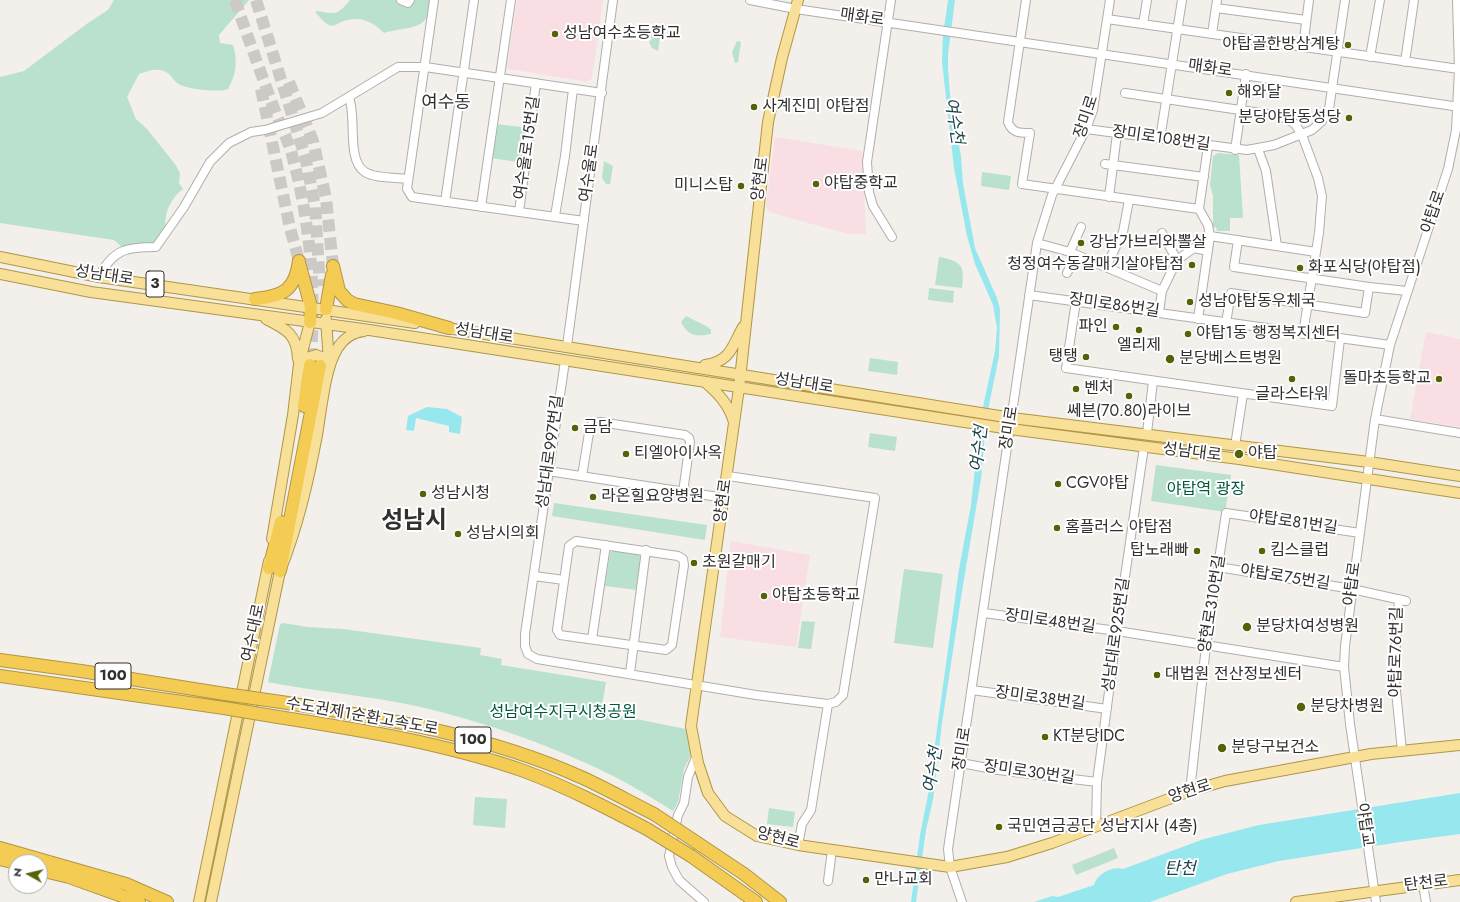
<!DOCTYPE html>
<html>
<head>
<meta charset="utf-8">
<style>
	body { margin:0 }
	#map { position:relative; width:1460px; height:902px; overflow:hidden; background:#f3efeb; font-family:Jost,sans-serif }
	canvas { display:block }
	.north { position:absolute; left:8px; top:854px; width:40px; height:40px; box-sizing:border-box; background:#fff; border:1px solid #adadac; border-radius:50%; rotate:278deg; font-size:11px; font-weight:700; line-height:16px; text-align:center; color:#333130 }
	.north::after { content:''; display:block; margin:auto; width:14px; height:18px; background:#546307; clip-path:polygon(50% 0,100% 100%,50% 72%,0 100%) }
</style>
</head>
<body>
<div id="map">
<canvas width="1460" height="902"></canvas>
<div class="north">N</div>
</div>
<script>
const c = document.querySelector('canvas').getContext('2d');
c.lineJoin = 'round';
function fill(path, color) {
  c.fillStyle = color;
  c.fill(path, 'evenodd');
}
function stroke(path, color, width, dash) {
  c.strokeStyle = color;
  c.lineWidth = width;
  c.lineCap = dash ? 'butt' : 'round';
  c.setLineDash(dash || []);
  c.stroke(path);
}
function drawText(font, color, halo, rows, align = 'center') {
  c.font = font + ' Jost,"Noto Sans KR",sans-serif';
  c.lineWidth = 4;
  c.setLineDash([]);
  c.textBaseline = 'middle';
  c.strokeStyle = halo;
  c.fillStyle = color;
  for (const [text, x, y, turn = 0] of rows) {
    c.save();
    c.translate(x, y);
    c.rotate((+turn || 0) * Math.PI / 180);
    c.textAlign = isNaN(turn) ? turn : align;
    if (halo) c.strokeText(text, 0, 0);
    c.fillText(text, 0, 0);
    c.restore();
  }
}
const education = new Path2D(`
	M517,0H603L592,78L587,82L509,69L507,67Z
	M775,137L862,151L866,234H848L769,212L766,206Z
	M1426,332L1460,339V427L1410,419Z
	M731,541L810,555L796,647L720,637Z`);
const green = new Path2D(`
	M114,0H249L219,35L220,43L233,45C238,61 236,75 228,89C220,93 184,89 177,83C174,81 173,78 171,76C162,66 150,70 139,74L127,97L136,119L147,129L175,164L180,173L179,183L183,189C171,198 163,214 166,229L158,241L152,244L122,247L114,240L0,223V77L24,71L88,23L108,10Z
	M350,0H429C433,32 405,26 384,33C372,21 359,15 341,22C337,24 334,27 329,25C325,24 319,16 315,12L317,11C336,14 337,16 350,0Z
	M654,31L660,37L658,51L652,48L649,42L652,39L649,36Z
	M737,41L741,42L738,62L735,63L732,52Z
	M496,124L529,128L524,163L491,158Z
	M1218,153L1239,155L1243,218H1230V231H1217L1216,227H1213V196L1210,185L1213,156Z
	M604,161L613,166L610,184H606L602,178Z
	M982,172L1011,176L1009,190L981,186Z
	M939,257C962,261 965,266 962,288L935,285Z
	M929,288L954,291L953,303L928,300Z
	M686,316L708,327L711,330V334C696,337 688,336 681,322Z
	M870,358L898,362L897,375L868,371Z
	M870,433L897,437L895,451L868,447Z
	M1156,465L1231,475L1225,512L1151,501Z
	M554,503L707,525L705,540L552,516Z
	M614,550L639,554L641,558L637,590L605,586L610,553Z
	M904,569L943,574L933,648L894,643Z
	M802,621L815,622L811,649L798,648Z
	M284,623L307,627L343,629L481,648L480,655L502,659L501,665L606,682L601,712L686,729L690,750V757L684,769L678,802L673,811C652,798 630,784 607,773C548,744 471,717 406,704C360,695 314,691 268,682L280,624Z
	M475,797L507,799L505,828L473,825Z
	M769,808L795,812L793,827L767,824Z
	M1114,848L1118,858L1076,875L1072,865Z`);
const water = new Path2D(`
	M948,0H955L948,54V68L950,95L961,156L963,184L973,237L975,248L997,298L1000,309L999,356L986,420L981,479L963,585L942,723L933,800L926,830L916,902H911L920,835L928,795L959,569L971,505L980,421L995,351L997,328L993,305L975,264L967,236L954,168L942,62L943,35Z
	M427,407L447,409L462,417L460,434L449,432V426L416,418L414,431L406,430L408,416Z
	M1460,793V834L1400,842L1279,861L1227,874L1150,902H1034L1052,896L1058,897L1094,885C1097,874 1112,866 1123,869L1204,839L1259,825Z`);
const highwayTunnel = new Path2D(`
	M235,0C248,38 262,76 276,114C281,126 286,137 290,148C310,216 317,295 310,365
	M256,0L305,156L315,206L320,286
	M289,82L313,141L326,198L333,266
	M261,89L290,228L299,261`);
const minor = new Path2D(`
	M401,0L408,3L410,0
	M434,0L407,189L412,197L584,221
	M750,0L796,9L1460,107
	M891,0L867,162L869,192L873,206L892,237
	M1026,0L1008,122C1012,133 1019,133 1030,133L1022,184L1199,209
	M1216,8L1306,20
	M1107,19L1459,69
	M1143,24L1147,0
	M1212,34L1217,0
	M1303,47L1309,0
	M1370,57L1380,0
	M1405,62L1414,0
	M1125,93L1274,115L1287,119L1295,124L1302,135L1318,178L1322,196L1319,233L1303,334
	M349,98C357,117 346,160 365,172C376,179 396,177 408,179
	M1086,129L1247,150L1274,145L1312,130L1322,121L1329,109L1345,0
	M1160,139L1182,0
	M1258,149L1266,171L1277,246
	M1235,150L1246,74
	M1105,164L1204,177
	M1109,197L1117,134
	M445,202L474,0
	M481,207L511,0
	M519,212L536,83
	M555,216L565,156L573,89
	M1162,233L1177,260L1162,291
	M1210,236L1316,252
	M1238,240L1234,267L1369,287
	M1037,243L1070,252L1162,291L1159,312
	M1070,252L1081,227
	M1177,260L1194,248L1208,251
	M1106,267L1123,232L1129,200
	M1067,273L1076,255
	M99,277C113,249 127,247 156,247L184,207L210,162L229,143L251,132L265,130L322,113L398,67H425L602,93
	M1029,295L1390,345
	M1076,301L1066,368L1332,406L1340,339
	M1198,319L1210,236L1208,225L1199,209L1208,146
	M1226,323L1231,293L1365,313L1369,287L1407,291
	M567,346L613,0
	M565,361L525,634V646L528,654L537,659L756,695L828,704
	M1375,419L1460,433
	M1147,433L1153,381
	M1235,446L1243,394
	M548,471L725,498
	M582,476L590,427L593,423L600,422L685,435L689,438L690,442L683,492
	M728,476L875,498L843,695L836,702L828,704L811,810L802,824L798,845
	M576,541L678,556L683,559L684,565L672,645L666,650L560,635L557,630L569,546Z
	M1218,567L1352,589L1406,601
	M534,576L564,580
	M1399,599L1394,671L1402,751
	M984,613L1117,631L1344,667
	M592,639L606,545
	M630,673L646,550
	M972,690L1107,709
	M697,755L688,777L684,803L678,815L669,856L672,867L679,880L704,902
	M961,763L998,770L1097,782
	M1190,791L1206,646L1226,513L1360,533
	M1096,825L1097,782L1117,631L1144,447
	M828,881L832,850
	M1423,885L1426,902
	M962,902L950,867L948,849L1037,243L1052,195L1086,129L1093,110L1110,0
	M1376,902L1350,724L1344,667L1345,646L1375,419L1390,345L1448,169L1456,130L1459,69L1457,0`);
const major = new Path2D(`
	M798,0L782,58L768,122L739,388L691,726L698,763L708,793L725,816L757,836L798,845L950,867L1007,857L1052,843L1190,791L1225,781L1371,754L1460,745
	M0,257L99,277L415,323
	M0,274L91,292L363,329L1010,429L1239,459L1460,493
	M266,319C286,329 297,334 298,359
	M326,319L329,363
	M441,327L1012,418L1369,462L1460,476
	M705,365C730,362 732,347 743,327
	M300,368L307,358L316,355L324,358L328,368
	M705,382C719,394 729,405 734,422
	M272,539L293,415L299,364L310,322
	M199,902L269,561
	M211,902L280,571C298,526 308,482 317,435C321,412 325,368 337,349C343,339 353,332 364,331
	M1296,902L1460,880`);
const highway = new Path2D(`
	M300,266L311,307L310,322
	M333,266L339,291L347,300L354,304L396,313L449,328
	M255,299C284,296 295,290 299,261
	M326,309L332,275
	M304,406L310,365
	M269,568L281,522
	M280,571L320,366
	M0,660L81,671L225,694
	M0,676L224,708
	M281,702C383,718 488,735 583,778C607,789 630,802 654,814
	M278,717C361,730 444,743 524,771C567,787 607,808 647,829
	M699,844L744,874L780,902
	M0,848L126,884L167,902
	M691,856L756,902
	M0,859L16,863
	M40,870L69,877L139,902`);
const highwayBridge = new Path2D(`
	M225,694L281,702
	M224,708L278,717
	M654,814L699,844
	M647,829L691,856`);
const markers = [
	[555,34,4,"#546307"],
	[1348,45,4,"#546307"],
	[1229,93,4,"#546307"],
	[754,107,4,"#546307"],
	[1349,118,4,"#546307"],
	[816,184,4,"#546307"],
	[741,186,4,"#546307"],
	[1081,243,4,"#546307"],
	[1192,265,4,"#546307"],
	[1300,268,4,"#546307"],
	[1190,302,4,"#546307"],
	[1116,327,4,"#546307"],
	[1139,330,4,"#546307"],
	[1188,334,4,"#546307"],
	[1086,357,4,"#546307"],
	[1170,359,5,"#546307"],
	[1292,379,4,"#546307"],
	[1439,379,4,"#546307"],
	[1076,389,4,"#546307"],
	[1129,396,4,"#546307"],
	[575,428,4,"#546307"],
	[626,454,4,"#546307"],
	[1239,454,5,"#546307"],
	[1058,484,4,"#546307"],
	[423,494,4,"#546307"],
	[593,497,4,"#546307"],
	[1057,528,4,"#546307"],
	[458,534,4,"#546307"],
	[1197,551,4,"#546307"],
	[1262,551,4,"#546307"],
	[694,563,4,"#546307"],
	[764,596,4,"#546307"],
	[1247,627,5,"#546307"],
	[1157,675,4,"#546307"],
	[1301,707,5,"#546307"],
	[1045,737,4,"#546307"],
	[1222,748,5,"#546307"],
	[999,827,4,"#546307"],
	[866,880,4,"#546307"]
];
const shields = [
	[155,284,18],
	[113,676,36],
	[473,740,36]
];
const shieldNames = [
	["3",155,284],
	["100",113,676],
	["100",473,740]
];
const streetNames = [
	["매화로",862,18,8],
	["매화로",1210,69,8],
	["장미로",1087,117,-72],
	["장미로108번길",1161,139,8],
	["여수울로15번길",528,148,-82],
	["여수울로",590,173,-82],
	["양현로",761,179,-83],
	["야탑로",1434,212,-71],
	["성남대로",104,276,9],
	["장미로86번길",1114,306,8],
	["성남대로",484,334,9],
	["성남대로",804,384,9],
	["장미로",1010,428,-81],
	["성남대로997번길",551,452,-82],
	["성남대로",1192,453,7],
	["양현로",724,501,-82],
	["야탑로81번길",1293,523,8],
	["야탑로75번길",1285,578,9],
	["야탑로",1353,584,-82],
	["양현로310번길",1213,604,-81],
	["장미로48번길",1050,622,8],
	["여수대로",254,633,-78],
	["성남대로925번길",1117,635,-82],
	["야탑로76번길",1397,652,-89],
	["장미로38번길",1040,699,8],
	["수도권제1순환고속도로",362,717,10],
	["장미로",963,749,-81],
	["장미로30번길",1029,773,8],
	["양현로",1190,792,-18],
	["야탑교",1364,825,82],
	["양현로",778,839,15],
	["탄천로",1426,884,-7]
];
const poiNames = [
	["성남여수초등학교",563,34],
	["야탑골한방삼계탕",1340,45,"right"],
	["해와달",1237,93],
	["사계진미 야탑점",762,107],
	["분당야탑동성당",1341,118,"right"],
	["야탑중학교",824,184],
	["미니스탑",733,186,"right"],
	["강남가브리와뽈살",1089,243],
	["청정여수동갈매기살야탑점",1184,265,"right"],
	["화포식당(야탑점)",1308,268],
	["성남야탑동우체국",1198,302],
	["파인",1108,327,"right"],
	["야탑1동 행정복지센터",1196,334],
	["엘리제",1139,346,"center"],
	["탱탱",1078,357,"right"],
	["분당베스트병원",1179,359],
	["돌마초등학교",1431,379,"right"],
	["벤처",1084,389],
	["글라스타워",1292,395,"center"],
	["쎄븐(70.80)라이브",1129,412,"center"],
	["금담",583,428],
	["티엘아이사옥",634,454],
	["야탑",1248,454],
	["CGV야탑",1066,484],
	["성남시청",431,494],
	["라온힐요양병원",601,497],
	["홈플러스 야탑점",1065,528],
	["성남시의회",466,534],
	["탑노래빠",1189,551,"right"],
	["킴스클럽",1270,551],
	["초원갈매기",702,563],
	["야탑초등학교",772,596],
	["분당차여성병원",1256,627],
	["대법원 전산정보센터",1165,675],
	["분당차병원",1310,707],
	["KT분당IDC",1053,737],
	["분당구보건소",1231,748],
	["국민연금공단 성남지사 (4층)",1007,827],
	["만나교회",874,880]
];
const parkNames = [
	["야탑역 광장",1206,490],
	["성남여수지구시청공원",563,713]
];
const waterNames = [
	["여수천",953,121,81],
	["여수천",980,449,-83],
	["여수천",934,770,-81],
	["탄천",1180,870]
];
const quarterNames = [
	["여수동",446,104]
];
const townNames = [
	["성남시",414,522]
];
fill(education, '#f9dee4');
fill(green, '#b9e1ce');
fill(water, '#97e7ef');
stroke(highwayTunnel, '#cdc9c6', 12, [12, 6]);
stroke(minor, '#b2aeaa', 10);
stroke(major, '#b09647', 12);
stroke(highway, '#b09647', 14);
stroke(minor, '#fff', 8);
stroke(major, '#f8e098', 10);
stroke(highway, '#f4cc54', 12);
stroke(highwayBridge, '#b09647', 14, []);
stroke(highwayBridge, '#f4cc54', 12);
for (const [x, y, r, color] of markers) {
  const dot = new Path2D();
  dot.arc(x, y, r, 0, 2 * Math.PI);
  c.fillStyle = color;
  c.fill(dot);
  stroke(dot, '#fff', 1.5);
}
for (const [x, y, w] of shields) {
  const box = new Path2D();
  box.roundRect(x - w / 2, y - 13, w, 26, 3);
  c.fillStyle = '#fff';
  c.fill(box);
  stroke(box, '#333130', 1);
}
drawText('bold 15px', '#333130', null, shieldNames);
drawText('16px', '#333130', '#fff', streetNames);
drawText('16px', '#333130', '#fff', poiNames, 'left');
drawText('16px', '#00583d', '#fff', parkNames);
drawText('italic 17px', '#1f4549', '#fff', waterNames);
drawText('18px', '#333130', '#fff', quarterNames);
drawText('bold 24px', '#333130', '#fff', townNames);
</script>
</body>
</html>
